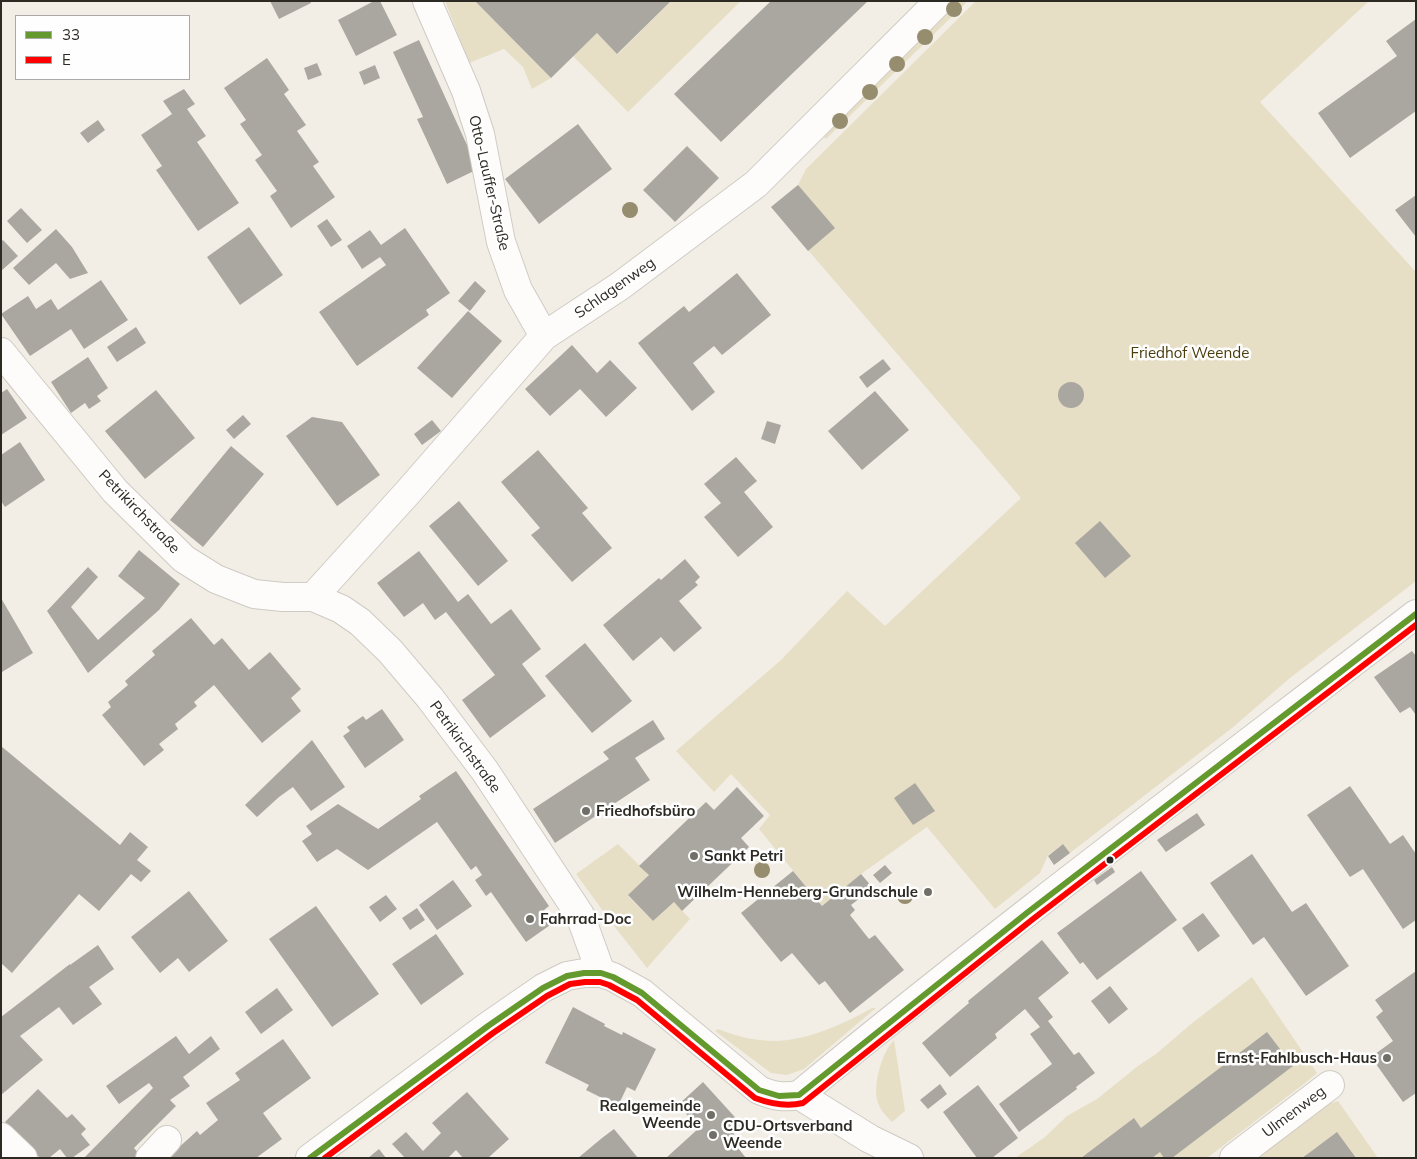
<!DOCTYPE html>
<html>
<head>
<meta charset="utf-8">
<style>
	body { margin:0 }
	#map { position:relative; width:1417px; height:1159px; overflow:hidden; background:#f2eee5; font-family:Mulish,sans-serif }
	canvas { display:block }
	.frame { position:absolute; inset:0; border:2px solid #2c2a23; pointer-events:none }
	.legend { position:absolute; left:15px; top:15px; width:175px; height:65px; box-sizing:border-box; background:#fefefe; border:1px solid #aaa9a6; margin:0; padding:6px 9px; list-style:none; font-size:15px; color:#2c2a23 }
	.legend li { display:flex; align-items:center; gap:10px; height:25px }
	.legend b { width:25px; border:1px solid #aaa9a6 }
</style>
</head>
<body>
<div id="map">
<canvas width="1417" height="1159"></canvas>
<div class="frame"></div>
<ul class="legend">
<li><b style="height:6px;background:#64992d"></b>33</li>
<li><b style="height:6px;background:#f00"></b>E</li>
</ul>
</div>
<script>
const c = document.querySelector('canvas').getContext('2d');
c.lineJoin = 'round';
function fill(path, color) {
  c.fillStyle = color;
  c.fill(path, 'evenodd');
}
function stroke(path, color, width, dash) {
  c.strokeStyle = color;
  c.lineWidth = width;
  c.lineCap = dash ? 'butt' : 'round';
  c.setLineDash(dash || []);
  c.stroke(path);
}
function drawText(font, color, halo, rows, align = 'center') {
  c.font = font + ' Mulish,sans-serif';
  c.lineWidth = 5;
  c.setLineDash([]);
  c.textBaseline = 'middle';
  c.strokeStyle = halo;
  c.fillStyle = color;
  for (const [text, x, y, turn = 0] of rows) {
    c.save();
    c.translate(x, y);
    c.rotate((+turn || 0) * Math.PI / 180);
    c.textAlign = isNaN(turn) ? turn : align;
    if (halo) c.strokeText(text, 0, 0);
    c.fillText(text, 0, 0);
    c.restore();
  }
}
const green = new Path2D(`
	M445,1H475L551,78L532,89L523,67L504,49L469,63Z
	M671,1H741L628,112L573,56L597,33L618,54Z
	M954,1H968L826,139L822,135Z
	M976,1H1369L1260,102L1416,272V581L1290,678L1232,728L1070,853L1063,844L1048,855L1040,873L995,909L927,827L861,874L822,906L759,829L770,815L731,774L714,792L676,751L781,660L847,591L885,626L1021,498L771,207L798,185L806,169Z
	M618,844L649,875L628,896L653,921L674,902L690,919L647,968L611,922L576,874Z
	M1252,977L1317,1073L1305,1083L1207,1158H1015L1045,1137L1067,1116L1097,1099L1138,1066L1156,1054L1191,1024Z
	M872,1008H876L804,1069L787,1075L771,1073L715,1031L718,1029C735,1036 755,1041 774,1041C806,1041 844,1024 872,1008Z
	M894,1040L905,1111L892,1122C886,1116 881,1111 878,1103C872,1086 882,1052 894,1040Z
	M1338,1101L1378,1158H1256L1331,1103Z`);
const building = new Path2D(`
	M270,1H310L311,3L279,19Z
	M374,1H380L397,35L356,56L338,20Z
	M475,1H671L617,54L597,33L551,78Z
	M771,1H868L721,142L674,94Z
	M1416,19V111L1350,158L1318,113L1397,56L1386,41Z
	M419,40L478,169L447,184L417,119L423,117L393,52Z
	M267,58L289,90L284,94L306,125L297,131L319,162L313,166L335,197L291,228L270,196L277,191L255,160L262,155L240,124L246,120L224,88Z
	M317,63L322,75L308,80L304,68Z
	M375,65L380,78L364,85L359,72Z
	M184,89L195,104L187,109L206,136L197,142L239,203L198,231L156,170L162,166L141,135L172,114L163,101Z
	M98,120L105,130L88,143L80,133Z
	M578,124L612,169L539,224L505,179Z
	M687,146L719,178L675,222L643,190Z
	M798,185L835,228L808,251L771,207Z
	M1416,195V237L1395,210Z
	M21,208L42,230L27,243L7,221Z
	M327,219L342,240L331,247L317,226Z
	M249,227L283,275L240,305L207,257Z
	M405,228L450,293L426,310L429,315L357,366L319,312L386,265L380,257L362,269L347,246L370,230L381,245Z
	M56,229L72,247L88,273L70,279L56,263L29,285L13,268Z
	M3,240L18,256L1,271V242Z
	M737,273L771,315L722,355L714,346L693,363L715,392L692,411L638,343L684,306L689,312Z
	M101,280L128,320L84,349L71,329L30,356L1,314L28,296L36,309L51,299L58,310Z
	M475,281L486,291L470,311L458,301Z
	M468,311L502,341L452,398L417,368Z
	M136,327L146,343L117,362L107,347Z
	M572,345L597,373L610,360L637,388L606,417L580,389L550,416L525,389Z
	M88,357L108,388L97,396L101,401L89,409L85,403L71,413L51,382Z
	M883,359L891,369L867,388L859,377Z
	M1058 395a13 13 0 1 1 26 0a13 13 0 1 1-26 0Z
	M7,389L27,418L1,435V393Z
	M156,390L195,438L145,479L105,431Z
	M875,391L909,430L862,470L828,431Z
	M243,415L251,424L234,439L226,430Z
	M312,417L342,422L380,475L337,506L286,436Z
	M432,420L441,431L422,445L414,434Z
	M767,421L781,425L775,444L761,439Z
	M20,442L45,480L5,507L1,501V455Z
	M231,446L264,474L203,547L170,520Z
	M538,450L588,508L582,513L612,548L572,582L531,535L540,528L501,482Z
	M736,457L757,481L744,492L773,527L738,557L704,517L721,503L704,484Z
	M459,501L508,561L478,586L429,526Z
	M1100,521L1131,556L1105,578L1075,543Z
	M139,550L180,584L159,610L88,673L47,611L88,567L98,577L71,607L98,640L145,598L118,576Z
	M419,551L458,602L468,594L491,624L511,609L541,649L522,664L546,696L490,738L462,700L495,675L446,612L435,620L423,603L404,617L377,583Z
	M685,559L700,577L695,582L698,585L679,601L702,628L674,652L661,637L633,661L603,625L659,578L661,580Z
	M1,598L33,653L2,672L1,670Z
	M191,618L214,645L222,638L249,670L270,652L301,689L291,698L301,711L262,743L214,685L194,702L197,706L175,724L178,729L159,744L164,750L144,766L102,715L111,707L108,702L128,685L125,681L155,655L152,651Z
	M585,643L632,701L592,733L545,676Z
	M1412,651L1416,656V715L1410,707L1400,713L1374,677Z
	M382,709L404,740L365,768L343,736L350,731L347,727L363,716L366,720Z
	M653,720L665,739L635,758L650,780L555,843L533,809L609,759L603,752Z
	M312,740L345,787L311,811L293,787L279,797L257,817L245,805Z
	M1,746L120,845L130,832L148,847L137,860L151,871L141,882L131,874L99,911L79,894L12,973L1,963Z
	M456,771L549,906L544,910L553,923L526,942L491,892L486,896L475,880L482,875L476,866L471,870L437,822L368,870L337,849L317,862L302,841L312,834L306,826L338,804L378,829L421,799L419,796Z
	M915,783L935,811L913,825L894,798Z
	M1350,786L1390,844L1403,835L1416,854V920L1403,929L1363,869L1350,877L1307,815Z
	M737,787L764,816L741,838L749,847L682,911L674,902L653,921L628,895L649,875L639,866L706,802L714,810Z
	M1197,813L1205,825L1166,852L1157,840Z
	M1063,844L1070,853L1054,865L1048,856Z
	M1252,854L1292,912L1306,903L1349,966L1306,996L1264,937L1253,945L1210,883Z
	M885,865L892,873L880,883L873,875Z
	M1112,867L1115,872L1097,885L1094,880Z
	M793,871L822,906L861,874L873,888L851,905L855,910L850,915L869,939L875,935L904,970L850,1013L825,981L819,985L792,953L781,962L741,913Z
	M1141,871L1177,920L1097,980L1083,962L1080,964L1057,933Z
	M453,880L472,906L437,930L419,905Z
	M189,891L228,941L189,972L178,958L160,973L131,937Z
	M386,895L397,909L380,922L369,907Z
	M316,906L379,994L332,1027L269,939Z
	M417,908L425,920L410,930L402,918Z
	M1203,913L1220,936L1198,952L1182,928Z
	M436,934L464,974L421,1005L392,964Z
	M1042,940L1069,973L1038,998L1053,1017L1048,1021L1071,1051L1074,1055L1079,1052L1095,1073L1076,1087L1077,1089L1019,1132L999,1104L1052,1064L1030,1034L1040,1027L1025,1009L995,1034L997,1038L950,1077L922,1043L969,1003L968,1001Z
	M98,945L114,969L89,987L102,1004L73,1025L59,1007L20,1036L43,1060L1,1095V1017L70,964V965Z
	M1416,971V1093L1403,1102L1371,1057L1393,1041L1376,1017L1383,1011L1375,1000Z
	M1110,986L1128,1009L1109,1024L1091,1001Z
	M277,988L293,1010L261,1034L245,1012Z
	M573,1007L605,1024L604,1026L622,1035L623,1032L656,1049L635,1091L627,1087L618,1106L586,1090L589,1085L545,1063Z
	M1267,1032L1293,1066L1172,1158H1164L1160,1152L1152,1158H1081L1134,1118L1141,1128Z
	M176,1036L189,1054L211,1036L220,1049L183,1077L190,1086L170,1100L176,1106L134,1148L141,1156L139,1158H84L153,1088L149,1083L119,1104L106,1086Z
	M283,1039L311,1078L263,1113L282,1139L256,1158H167L197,1131L200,1135L218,1120L206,1103L240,1080L235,1073Z
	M703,1082L743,1126L730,1138L746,1158H666L699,1128L678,1105Z
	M940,1084L947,1094L928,1109L920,1100Z
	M978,1085L1018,1138L992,1158H977L943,1112Z
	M38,1089L67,1118L72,1114L86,1129L81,1134L90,1145L72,1158H67L60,1149L49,1158H40L5,1122Z
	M467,1092L509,1139L488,1158H463L456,1150L448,1158H405L392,1144L406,1132L423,1151L441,1133L432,1123Z
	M614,1129L638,1158H578L602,1138Z
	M1337,1132L1356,1158H1302L1309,1153Z
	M379,1149L386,1158H368Z`);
const minor = new Path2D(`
	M427,1L466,91L480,134L501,242L518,290L544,336
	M1,352L115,491L184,559L216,579L254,594L283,597H313L341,609L360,622L390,651L430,698L485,771L580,915L601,973
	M313,597L409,491L544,336L620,286L756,184L939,1
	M799,1095C1000,929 1209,773 1416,614
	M1,1137L23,1158
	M150,1158L167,1140
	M310,1158L488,1026L543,988L567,976L584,973H601L613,977L642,993L759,1090C773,1096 784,1098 799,1095L870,1139L909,1158
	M1234,1158L1330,1085`);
const bus1 = new Path2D(`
	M310,1158L488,1026L543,988L567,976L584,973H601L613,977L642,993L759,1090L779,1096L799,1095L1028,912L1416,614`);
const bus2 = new Path2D(`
	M325,1158L493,1033L547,996L570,984L585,982H600L609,985L637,1000L755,1098C771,1104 786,1107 803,1103L1033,919L1416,625`);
const trees = [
	[954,9],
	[925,37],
	[897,64],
	[870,92],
	[840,121],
	[630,210],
	[762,870],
	[905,896]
];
const markers = [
	[586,811,5,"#716f67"],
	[694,856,5,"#716f67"],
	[1110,860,4.5,"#2c2a23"],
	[928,892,5,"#716f67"],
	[530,919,5,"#716f67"],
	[1387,1058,5,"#716f67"],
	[711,1115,5,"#716f67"],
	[713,1135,5,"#716f67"]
];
const streetNames = [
	["Otto-Lauffer-Straße",489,183,77],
	["Schlagenweg",615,288,-35],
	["Petrikirchstraße",139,512,46],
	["Petrikirchstraße",465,747,54],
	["Ulmenweg",1294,1112,-37]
];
const parkNames = [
	["Friedhof Weende",1190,353]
];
const poiNames = [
	["Friedhofsbüro",596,811],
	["Sankt Petri",704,856],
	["Wilhelm-Henneberg-Grundschule",918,892,"right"],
	["Fahrrad-Doc",540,919],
	["Ernst-Fahlbusch-Haus",1377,1058,"right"],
	["Realgemeinde",701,1106,"right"],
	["Weende",701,1123,"right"],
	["CDU-Ortsverband",723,1126],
	["Weende",723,1143]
];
fill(green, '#e6dec5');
fill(building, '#aaa7a0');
stroke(minor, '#cecbc4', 30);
stroke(minor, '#fdfcfb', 28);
stroke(bus1, '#64992d', 6);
stroke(bus2, '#f00', 6);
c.fillStyle = '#968c6e';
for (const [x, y] of trees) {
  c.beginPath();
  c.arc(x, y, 8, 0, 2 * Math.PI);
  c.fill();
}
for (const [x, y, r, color] of markers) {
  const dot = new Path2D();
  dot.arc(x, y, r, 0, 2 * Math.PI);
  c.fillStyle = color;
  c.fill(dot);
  stroke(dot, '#fefefe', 2);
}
drawText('15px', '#2c2a23', '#fefefe', streetNames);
drawText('15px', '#4a3c0d', '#fefefe', parkNames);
drawText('bold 15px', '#2c2a23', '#fefefe', poiNames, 'left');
</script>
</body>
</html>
